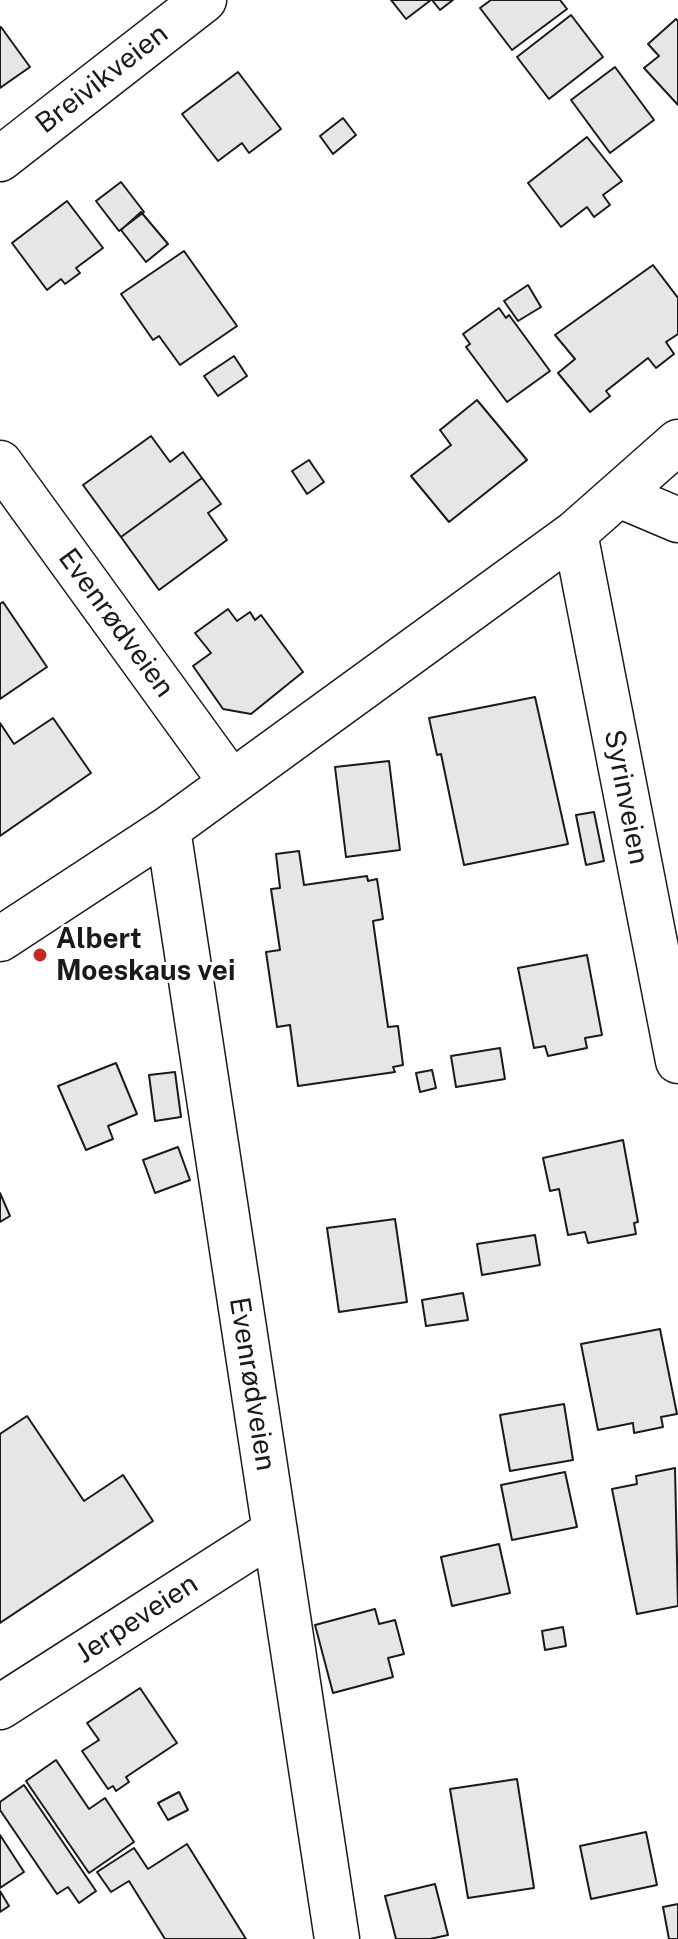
<!DOCTYPE html>
<html>
<head>
<meta charset="utf-8">
<style>
	body { margin:0 }
	canvas { display:block; background:#fff }
</style>
</head>
<body>
<canvas width="678" height="1939"></canvas>
<script>
const c = document.querySelector('canvas').getContext('2d');
c.lineJoin = 'round';
function fill(path, color) {
  c.fillStyle = color;
  c.fill(path, 'evenodd');
}
function stroke(path, color, width, dash) {
  c.strokeStyle = color;
  c.lineWidth = width;
  c.lineCap = dash ? 'butt' : 'round';
  c.setLineDash(dash || []);
  c.stroke(path);
}
function drawText(font, color, halo, rows, align = 'center') {
  c.font = font + ' "Public Sans",sans-serif';
  c.lineWidth = 6;
  c.setLineDash([]);
  c.textBaseline = 'middle';
  c.strokeStyle = halo;
  c.fillStyle = color;
  for (const [text, x, y, turn = 0] of rows) {
    c.save();
    c.translate(x, y);
    c.rotate((+turn || 0) * Math.PI / 180);
    c.textAlign = isNaN(turn) ? turn : align;
    if (halo) c.strokeText(text, 0, 0);
    c.fillText(text, 0, 0);
    c.restore();
  }
}
const building = new Path2D(`
	M391,0H431L406,19Z
	M432,0H453L440,10Z
	M491,0H560L567,9L512,50L480,8Z
	M571,15L603,57L549,99L517,57Z
	M676,19L678,21V105L644,68L659,56L648,44Z
	M1,27L30,67L0,88V27Z
	M615,67L654,120L610,153L571,100Z
	M238,72L281,129L249,153L242,143L218,161L182,114Z
	M343,118L356,135L333,154L320,136Z
	M587,137L622,181L603,195L610,205L594,217L587,207L561,227L528,183Z
	M121,182L144,212L119,231L96,201Z
	M67,201L103,248L76,268L80,273L65,284L61,279L47,290L12,243Z
	M141,212L168,244L146,262L121,230Z
	M184,251L237,326L180,365L159,336L153,340L121,294Z
	M653,265L678,298V334L666,342L674,354L656,368L648,358L606,391L610,396L590,412L558,373L575,359L555,335Z
	M528,285L541,307L518,321L504,301Z
	M499,308L506,318L509,315L550,371L507,402L466,347L470,344L463,334Z
	M234,356L247,376L218,396L204,376Z
	M477,400L527,460L449,522L411,476L451,445L440,430Z
	M151,436L170,462L183,452L202,478L121,537L83,485Z
	M309,460L324,482L307,494L292,471Z
	M202,478L221,504L208,513L227,540L159,590L121,537Z
	M3,602L47,667L0,699V604Z
	M228,609L237,621L250,612L255,620L261,615L303,672L251,714L223,709L193,666L211,653L195,633Z
	M535,697L568,844L464,865L441,754L437,755L429,718Z
	M53,718L91,773L0,836V723L14,744Z
	M389,761L400,850L346,857L335,767Z
	M594,812L604,861L586,865L576,815Z
	M299,851L304,885L367,876L368,881L377,879L383,919L373,921L388,1027L398,1026L403,1065L393,1067L395,1072L298,1086L290,1025L277,1027L266,952L280,950L271,889L280,888L276,854Z
	M587,955L602,1035L585,1038L587,1048L548,1056L545,1046L534,1048L518,968Z
	M500,1048L505,1079L456,1087L451,1056Z
	M116,1063L137,1114L108,1126L113,1139L86,1150L58,1086Z
	M432,1070L436,1088L420,1092L416,1073Z
	M175,1072L181,1117L155,1121L149,1075Z
	M623,1140L638,1222L634,1223L636,1234L588,1243L585,1232L568,1235L559,1189L550,1191L543,1158Z
	M178,1147L190,1180L155,1193L143,1160Z
	M0,1193L10,1216L0,1222Z
	M395,1219L407,1302L339,1312L327,1228Z
	M535,1235L540,1265L482,1275L477,1244Z
	M463,1293L468,1320L426,1326L422,1300Z
	M660,1329L677,1414L661,1417L663,1427L634,1433L633,1423L598,1430L581,1344Z
	M564,1404L573,1460L510,1471L500,1415Z
	M27,1416L84,1501L123,1475L153,1521L0,1623V1434Z
	M675,1468L678,1606L637,1614L612,1489L637,1484L636,1476Z
	M565,1472L577,1527L512,1540L501,1485Z
	M499,1544L510,1593L452,1606L441,1557Z
	M375,1609L379,1624L395,1620L404,1654L388,1658L393,1677L333,1693L315,1625Z
	M563,1627L566,1646L545,1650L542,1631Z
	M140,1688L177,1743L126,1777L129,1782L116,1791L113,1786L108,1789L82,1751L99,1740L87,1723Z
	M56,1760L89,1809L105,1798L134,1842L89,1873L26,1781Z
	M517,1779L534,1888L468,1898L450,1789Z
	M24,1785L96,1891L79,1903L68,1887L57,1894L0,1810V1802Z
	M179,1792L188,1810L168,1820L158,1803Z
	M646,1832L657,1885L591,1899L580,1846Z
	M0,1835L24,1872L0,1888Z
	M187,1844L246,1939H165L129,1881L111,1892L97,1872L134,1848L148,1869Z
	M435,1884L448,1935L430,1939H396L385,1896Z
	M0,1891L9,1906L0,1912Z
	M678,1904V1939H669L663,1907Z`);
const minor = new Path2D(`
	M0,159L204,0
	M0,463L231,782
	M619,495L678,520
	M575,533L678,1061
	M168,829L337,1939
	M0,939L168,829L575,533L678,442
	M0,1707L275,1531`);
const markers = [
	[40,955,8,"#c62828"]
];
const streetNames = [
	["Breivikveien",102,79,-38],
	["Evenrødveien",116,623,54],
	["Syrinveien",626,797,79],
	["Evenrødveien",252,1384,81],
	["Jerpeveien",137,1619,-33]
];
const poiNames = [
	["Albert",56,939],
	["Moeskaus vei",56,971]
];
fill(building, '#e6e6e6');
stroke(building, '#1a1a1a', 2);
stroke(minor, '#1a1a1a', 47);
stroke(minor, '#fff', 44);
for (const [x, y, r, color] of markers) {
  const dot = new Path2D();
  dot.arc(x, y, r, 0, 2 * Math.PI);
  c.fillStyle = color;
  c.fill(dot);
  stroke(dot, '#fff', 3);
}
drawText('28px', '#1a1a1a', '#fff', streetNames);
drawText('bold 28px', '#1a1a1a', '#fff', poiNames, 'left');
</script>
</body>
</html>
